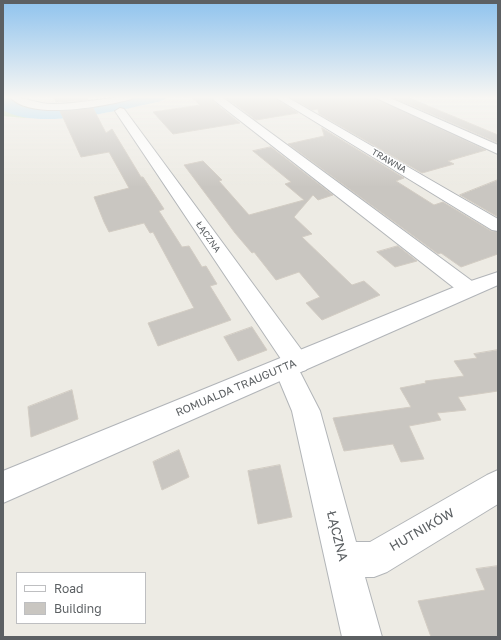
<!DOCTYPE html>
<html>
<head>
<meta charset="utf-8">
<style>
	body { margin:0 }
	#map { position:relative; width:501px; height:640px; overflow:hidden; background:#edebe4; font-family:"Golos Text",sans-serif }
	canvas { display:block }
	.frame { position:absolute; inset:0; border:4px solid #5c6063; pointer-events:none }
	.legend { position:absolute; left:16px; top:572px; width:130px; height:52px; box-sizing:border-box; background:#fff; border:1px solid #bebfc1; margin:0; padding:5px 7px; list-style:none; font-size:12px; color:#5c6063 }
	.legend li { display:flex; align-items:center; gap:8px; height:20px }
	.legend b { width:20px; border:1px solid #bebfc1 }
</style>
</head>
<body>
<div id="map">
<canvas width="501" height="640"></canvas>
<div class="frame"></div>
<ul class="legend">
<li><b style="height:5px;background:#fff"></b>Road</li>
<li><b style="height:11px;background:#c9c6c1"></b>Building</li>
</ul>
</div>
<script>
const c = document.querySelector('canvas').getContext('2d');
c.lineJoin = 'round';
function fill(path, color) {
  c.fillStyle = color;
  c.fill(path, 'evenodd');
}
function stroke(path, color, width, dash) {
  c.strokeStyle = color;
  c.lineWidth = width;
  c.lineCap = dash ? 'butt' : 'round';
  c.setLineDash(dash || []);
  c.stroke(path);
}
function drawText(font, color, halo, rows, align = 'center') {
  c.font = font + ' "Golos Text",sans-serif';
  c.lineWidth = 3;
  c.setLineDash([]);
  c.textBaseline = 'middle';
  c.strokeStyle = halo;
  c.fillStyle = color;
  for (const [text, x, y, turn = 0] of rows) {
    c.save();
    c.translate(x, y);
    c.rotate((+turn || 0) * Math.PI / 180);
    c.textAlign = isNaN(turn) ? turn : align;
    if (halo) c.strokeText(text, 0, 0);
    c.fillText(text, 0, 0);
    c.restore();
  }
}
const green = new Path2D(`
	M3,97H13C17,107 27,107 36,108L134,97H169L116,107L24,118L3,116Z`);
const river = new Path2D(`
	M3,97L9,99L23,107L37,108L72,107L132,97H166L164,100L158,102C119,110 38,131 3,110Z`);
const building = new Path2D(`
	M54,97H87L88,100L56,102Z
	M191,97H212V99L214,102L240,123L173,134L153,112L200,105Z
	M225,97H274L298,113L256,120Z
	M290,97H373L486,150L448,161L454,164L422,173L319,114L318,109L312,110Z
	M392,97H407L498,135V143Z
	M93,108L106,133L112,129L141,177H143L164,209L159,211L182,247L189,246L202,267L206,266L217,284L210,286L231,320L158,346L148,323L194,308L153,232L150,233L144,223L109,232L104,222L94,197L129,188L109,152L81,157L60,111Z
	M322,128L404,178L396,181L434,205L443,202L491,231L498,232V254L461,267L441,253L438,254L288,144L324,136Z
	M271,147L333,195L318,200L313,195L294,217L312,234L302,237L352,285L364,281L380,295L322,320L306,303L320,297L299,272L276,280L254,252L252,253L235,233L184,165L203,161L222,180L219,181L249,215L304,200L285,184L291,182L253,151Z
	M498,180V217L460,195Z
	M398,246L417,261L395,267L377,252Z
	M252,327L267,350L238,361L224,337Z
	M498,350V391L458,397L466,410L437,413L441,420L409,426L424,459L401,462L393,444L344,451L333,418L411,407L400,388L426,383L425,381L464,376L454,361L477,358L474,354Z
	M72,390L78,419L31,437L28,407Z
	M179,450L189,477L162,490L153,462Z
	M280,465L292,517L258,524L248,471Z
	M498,566V637H431L418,601L485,590L476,569Z`);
const street = new Path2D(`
	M10,97C25,97 37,104 53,104C80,104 106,97 134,97L132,99C105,106 31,121 10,97Z
	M214,97H222L476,284L479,289L476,294L469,296L462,294L215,101L213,99Z
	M275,97H287L498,219V231L492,230Z
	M374,97H388L498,145V154Z
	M120,108L124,109L306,356L309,363L306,370L300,372L320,411L356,542H370L487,475L498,470V504L387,572L374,577H365L382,637H342L292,411L274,368L277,361L281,359L115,111Z`);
const secondary = new Path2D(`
	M498,272V285L3,503V471L462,284Z`);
const farStreetnames = [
	["TRAWNA",389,161,30],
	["ŁĄCZNA",208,237,55]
];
const streetNames = [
	["ROMUALDA TRAUGUTTA",236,388,-23]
];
const nearStreetnames = [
	["HUTNIKÓW",422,530,-30],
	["ŁĄCZNA",337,536,76]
];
fill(green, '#c4e3c3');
fill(river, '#aadaf8');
fill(building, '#c9c6c1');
stroke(building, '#d2ccc3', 1);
stroke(street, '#b2b5b8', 2);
stroke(secondary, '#b1b4b8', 2);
fill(street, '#fff');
fill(secondary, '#fff');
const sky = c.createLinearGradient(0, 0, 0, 187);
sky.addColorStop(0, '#8fc3ee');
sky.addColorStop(0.52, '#f7f6f3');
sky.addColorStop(1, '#f7f6f300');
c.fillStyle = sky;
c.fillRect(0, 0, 501, 187);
drawText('9px', '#5c6063', '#fff', farStreetnames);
drawText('11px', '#5c6063', '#fff', streetNames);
drawText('13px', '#5c6063', '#fff', nearStreetnames);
</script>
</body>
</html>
